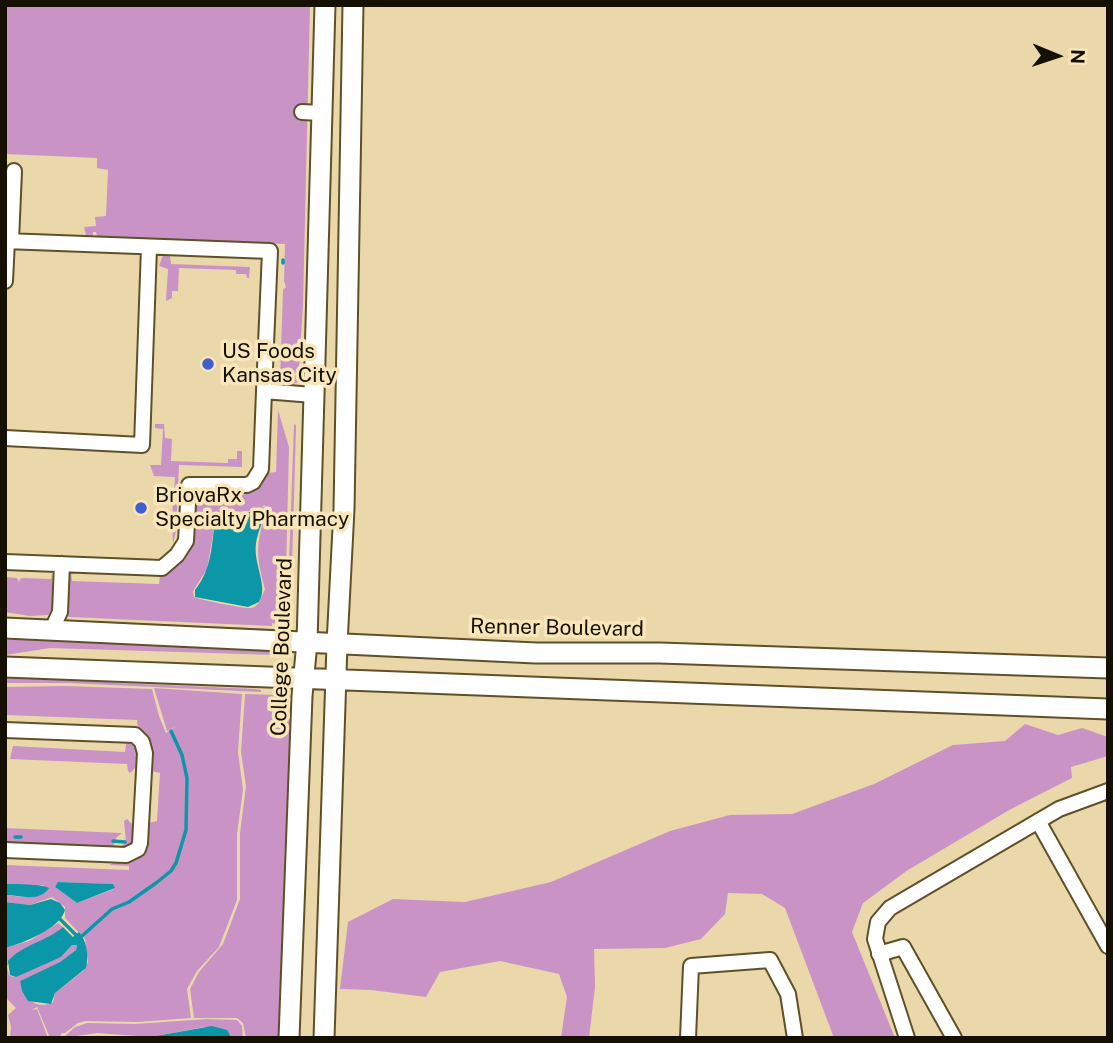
<!DOCTYPE html>
<html>
<head>
<meta charset="utf-8">
<style>
	body { margin:0 }
	#map { position:relative; width:1113px; height:1043px; overflow:hidden; background:#ead8ab; font-family:"Public Sans",sans-serif }
	canvas { display:block }
	.frame { position:absolute; inset:0; border:7px solid #161002; pointer-events:none }
	.north { position:absolute; left:1022px; top:21px; width:70px; height:70px; -webkit-text-stroke:5px #f8e5b8; paint-order:stroke; rotate:92deg; font-size:19px; font-weight:700; line-height:28px; text-align:center; color:#161002 }
	.north::after { content:''; display:block; margin:auto; width:24px; height:32px; background:#161002; clip-path:polygon(50% 0,100% 100%,50% 72%,0 100%) }
</style>
</head>
<body>
<div id="map">
<canvas width="1113" height="1043"></canvas>
<div class="frame"></div>
<div class="north">N</div>
</div>
<script>
const c = document.querySelector('canvas').getContext('2d');
c.lineJoin = 'round';
function fill(path, color) {
  c.fillStyle = color;
  c.fill(path, 'evenodd');
}
function stroke(path, color, width, dash) {
  c.strokeStyle = color;
  c.lineWidth = width;
  c.lineCap = dash ? 'butt' : 'round';
  c.setLineDash(dash || []);
  c.stroke(path);
}
function drawText(font, color, halo, rows, align = 'center') {
  c.font = font + ' "Public Sans",sans-serif';
  c.lineWidth = 7;
  c.setLineDash([]);
  c.textBaseline = 'middle';
  c.strokeStyle = halo;
  c.fillStyle = color;
  for (const [text, x, y, turn = 0] of rows) {
    c.save();
    c.translate(x, y);
    c.rotate((+turn || 0) * Math.PI / 180);
    c.textAlign = isNaN(turn) ? turn : align;
    if (halo) c.strokeText(text, 0, 0);
    c.fillText(text, 0, 0);
    c.restore();
  }
}
const green = new Path2D(`
	M5,5H310L303,305L298,382L290,385L271,382L272,379H280L283,290L286,287L284,281L285,244L97,236L96,232H93V236L86,235L84,227L96,226L95,217L106,216L108,170L97,168V158L5,154Z
	M163,255L170,256L171,264L250,267L249,278H247L246,274H236V270L179,268L178,291H172V298L166,301L168,269L159,266Z
	M278,410L289,447L285,615L277,624L272,623V626L69,617L66,613L69,571L71,572L72,581L159,584L160,575L168,573L190,551L197,495C223,479 245,511 267,473L276,472ZM264,505L268,507C256,542 255,553 265,589L259,603C255,606 255,608 249,608C241,608 201,600 194,597L193,591L207,569L216,517L223,513L260,510Z
	M155,424H164L165,438L172,439L171,461L228,463V459H237V451H242V467L179,465L176,531L173,544L172,517L175,477L154,476L150,465H161L163,429L155,428Z
	M294,424L296,425V429L291,600L287,618Z
	M52,573V609L48,615L30,616L5,612V577L17,578L19,582L20,579L23,578L51,579Z
	M67,620L274,629V630L62,621Z
	M61,639L247,649L249,647L268,650L276,655L50,648L5,655V640Z
	M5,674L59,675L120,683L256,689L261,690V692L68,683H5Z
	M65,686L152,689L159,716L166,733L176,726L167,731L154,688L242,694L238,752L243,790L237,834V900L219,947L197,971L187,989L191,1018L138,1022L85,1021L78,1023L65,1033H62L59,1038H50L37,1007L32,1010L37,1009L48,1038H10L11,1027L8,1015L16,1008L5,997V948L29,941L58,923L63,927C45,943 21,946 7,966L9,975L13,977L61,957L72,945H77L76,950L60,962L20,981C23,997 36,1011 53,1002L55,993L83,971L88,962L85,939L65,918V907L52,897L30,905L5,902V895L24,897L44,885L32,887L5,884V865L129,870V866L109,865L118,861L126,864L142,854L148,823L157,821L160,773L151,771C151,752 155,742 138,730L137,720L5,715V687ZM58,882L113,884L114,889L77,903L55,887Z
	M245,694L277,695C285,705 288,702 287,719H290V706L292,709L286,871H284V875H286L280,1038H246L243,1023L237,1018H194L190,989L199,972L223,944L240,899V833L246,786L241,752Z
	M1025,724L1058,735L1082,728L1108,737V756L1071,767L1072,778L1011,809L908,870L863,903L852,932L895,1038H834L785,908L762,894L728,893L725,914L701,939L665,948L594,949L595,987L589,1038H561L567,997L559,974L500,961L440,972L426,997L371,990L340,989L348,922L393,899L465,902L551,882L670,831L730,815L792,814L874,784L953,745L1005,741Z
	M130,742L137,745V766L130,773L128,771L127,764L10,759L13,746L125,752L126,744Z
	M127,819L134,826V841L127,847L5,843V828L122,833L116,838L114,845L121,846L126,843L124,821Z
	M207,1019L237,1020L242,1026L243,1038H232L230,1034L204,1027L150,1037L97,1033L63,1038L75,1027L87,1023L135,1024Z`);
const water = new Path2D(`
	M266,506C265,518 258,530 256,543C253,565 269,586 259,602L248,607L195,597V590C213,568 211,543 216,517L257,511Z
	M58,882L113,884L115,888L77,903L55,887Z
	M5,884C15,884 42,884 49,888C39,903 20,895 5,895Z
	M51,899L60,903L65,910C60,929 23,943 5,948V902L30,905Z
	M63,927L73,937L79,932C87,941 89,956 86,968L55,993L51,1004L28,1001L22,991L20,981L60,962L76,950L77,945H72L61,957L16,977L10,975L8,961C22,945 47,941 63,927Z
	M212,1026L227,1030L232,1038H132L150,1037Z`);
const stream = new Path2D(`
	M283,263V260
	M15,837H21
	M113,841L125,842
	M60,919L76,935
	M82,936L112,909L129,902L156,883L171,871L176,863L186,830L187,778L182,755L171,731`);
const minor = new Path2D(`
	M302,112L321,113
	M5,241L270,251L264,391
	M11,241L14,171
	M5,281L7,241
	M5,438L142,445L149,247
	M5,562L162,568L177,555L186,541L189,485H247L253,482L261,469L264,391L313,395
	M51,631L60,612L62,564
	M5,730L135,735L142,742L145,753L140,843L138,849L126,855L5,850
	M1038,821L1108,946
	M879,954L903,947L954,1038
	M688,1038L691,966L770,960L788,994L795,1038
	M907,1038L875,939L878,922L890,908L1059,809L1108,791`);
const major = new Path2D(`
	M5,628L536,653H660L1108,668
	M5,667L1108,709
	M289,1038L302,696L307,642L325,5
	M324,1038L337,644L344,509L353,5`);
const markers = [
	[208,364,7,"#3f5ed0"],
	[141,508,7,"#3f5ed0"]
];
const poiNames = [
	["US Foods",222,352],
	["Kansas City",222,376],
	["BriovaRx",155,496],
	["Specialty Pharmacy",155,520]
];
const streetNames = [
	["Renner Boulevard",557,628,1],
	["College Boulevard",282,647,-88]
];
fill(green, '#c993c6');
fill(water, '#0b97a8');
stroke(stream, '#0b97a8', 3.5);
stroke(minor, '#605027', 18);
stroke(major, '#605027', 23);
stroke(minor, '#fff', 14);
stroke(major, '#fff', 19);
for (const [x, y, r, color] of markers) {
  const dot = new Path2D();
  dot.arc(x, y, r, 0, 2 * Math.PI);
  c.fillStyle = color;
  c.fill(dot);
  stroke(dot, '#f8e5b8', 2.5);
}
drawText('21px', '#161002', '#f8e5b8', poiNames, 'left');
drawText('21px', '#161002', '#f8e5b8', streetNames);
</script>
</body>
</html>
